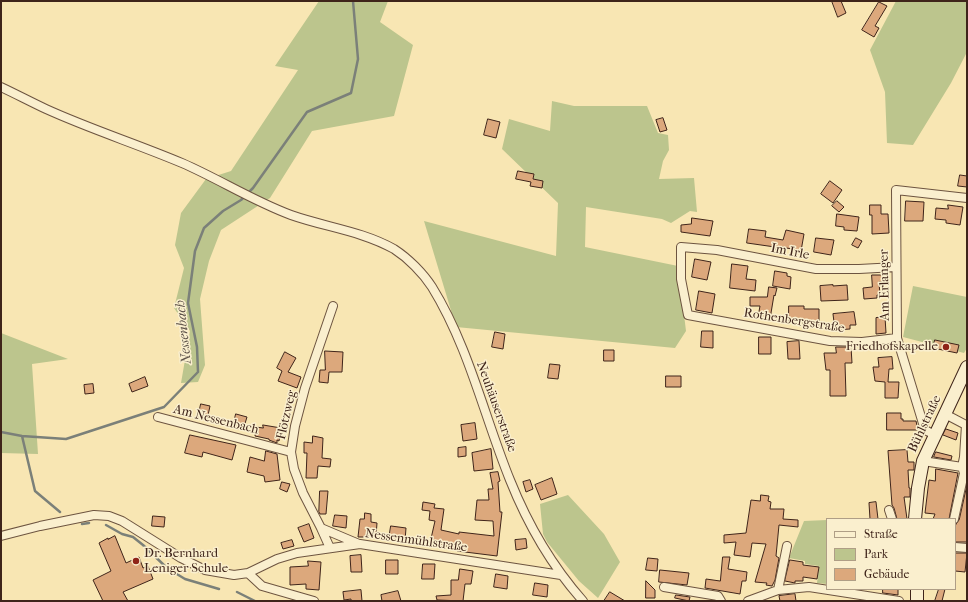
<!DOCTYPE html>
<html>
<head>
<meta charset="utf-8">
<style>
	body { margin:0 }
	#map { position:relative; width:968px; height:602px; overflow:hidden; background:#f8e6b3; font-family:"IM FELL French Canon",serif }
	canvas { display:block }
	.frame { position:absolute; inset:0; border:2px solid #3f241a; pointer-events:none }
	.legend { position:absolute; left:826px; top:518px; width:130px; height:72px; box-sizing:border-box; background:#faefce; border:1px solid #af9e86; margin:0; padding:5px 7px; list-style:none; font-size:12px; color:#3f241a }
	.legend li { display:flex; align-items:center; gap:8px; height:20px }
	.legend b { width:20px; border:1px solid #af9e86 }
</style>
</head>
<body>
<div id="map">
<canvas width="968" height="602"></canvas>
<div class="frame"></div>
<ul class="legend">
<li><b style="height:5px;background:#faefce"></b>Straße</li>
<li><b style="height:11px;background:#bcc58d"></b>Park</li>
<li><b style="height:11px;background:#dca87c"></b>Gebäude</li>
</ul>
</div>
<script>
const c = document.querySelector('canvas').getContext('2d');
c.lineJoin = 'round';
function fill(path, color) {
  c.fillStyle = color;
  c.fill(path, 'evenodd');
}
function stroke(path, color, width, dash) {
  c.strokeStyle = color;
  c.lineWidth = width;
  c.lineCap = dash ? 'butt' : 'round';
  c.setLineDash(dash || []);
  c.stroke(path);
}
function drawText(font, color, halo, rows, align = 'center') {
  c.font = font + ' "IM FELL French Canon",serif';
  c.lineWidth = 3;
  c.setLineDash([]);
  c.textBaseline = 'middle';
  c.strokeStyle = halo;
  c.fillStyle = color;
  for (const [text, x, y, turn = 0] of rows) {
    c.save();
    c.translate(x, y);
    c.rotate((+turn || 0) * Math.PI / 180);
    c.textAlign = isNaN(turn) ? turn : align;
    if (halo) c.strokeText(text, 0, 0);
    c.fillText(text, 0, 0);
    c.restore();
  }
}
const green = new Path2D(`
	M319,1H388L380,22L413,45L394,116L312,131L270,198L221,230L209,261L200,299L205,365L198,382L181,383L190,331L174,308L184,268L175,245L181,213L206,179L231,171L298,70L275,66Z
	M896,1H967V52L951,83L913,145L887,143L885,92L870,50Z
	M552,101L574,106H647L658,133L668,135L669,150L663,161L659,179L694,178L697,212L690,211L671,223L662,219L586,207L585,247L678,266L686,331L675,348L456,327L424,221L556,256L558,203L502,149L509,119L550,131Z
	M913,286L967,297V348L964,353L903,337Z
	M1,333L68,359L32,364L38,454L1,453Z
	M568,495L604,534L620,562L598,598L579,581L547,542L543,534L540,504Z
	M827,520V584L817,583L819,566L805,564V561L789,558L804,521Z`);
const stream = new Path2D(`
	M1,432L22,436L66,439L164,407L198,372L197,347L188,303L195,251L204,228L223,211L241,200L253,188L307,112L351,93L358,59L353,1
	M22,436L35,491L60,512
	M82,524L89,523
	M106,525L122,534L133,537L143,545L167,568L185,579L219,589
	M237,592L255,601`);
const building = new Path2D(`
	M832,1H841L846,13L838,17Z
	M879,2L887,6L875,26L879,28L874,37L862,30Z
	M663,118L667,130L660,132L656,120Z
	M488,119L500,122L496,138L484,135Z
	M518,171L534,174L533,179L543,181L542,188L530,186L531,182L516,179Z
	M960,175L967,176V187L958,186Z
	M830,181L842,190L833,203L821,194Z
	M837,201L844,207L839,212L832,206Z
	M906,201L924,202L923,221H905Z
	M870,205H881V214H888L889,233L872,234V215H870Z
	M948,205L963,207L960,225L946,223V220L935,219L936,208L948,209Z
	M837,214L859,217L857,231L844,230V227L836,226Z
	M692,218L713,221L710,236L681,232V225L691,224Z
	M749,229L766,231L765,237L783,240L786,230L804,234L801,251L782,247V251L775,249V247L747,243Z
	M816,238L834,240L831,255L814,252Z
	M856,238L862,241L858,248L852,245Z
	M695,259L711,262L707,280L692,277Z
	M732,264L748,266L746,279L756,280L755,291L730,288Z
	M775,271L787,273V276L791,277L790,289L773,286Z
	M872,275H885L886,282H879L880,295H877V298L864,299L863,288L872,287Z
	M833,285V286L847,285L848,300L821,301L820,286Z
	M769,287L777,288L775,296L774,295L770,319L758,317L760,306H750V297H767Z
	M699,291L715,294L712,313L696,310Z
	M789,306H804V309H819V326H803V321H789Z
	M854,312L856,325H850V329L835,330L833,314Z
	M885,317L886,333L876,334V318Z
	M702,331H713V348L701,347Z
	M495,332L505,334L503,349L492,347Z
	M759,337H771V354H759Z
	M935,340L959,345L957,353L933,348Z
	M799,341L800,359H788L787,342Z
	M836,347H851L852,363H845L846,396H830V370H826L824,353H836Z
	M604,350H614V361H604Z
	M325,351L343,352L342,372H329L328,383L319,382L320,370H325Z
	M285,352L296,358L288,372L301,377L297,388L278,381L282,371L277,368Z
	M892,357L893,369H889L888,382H899L898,398H885V382L875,381L873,367H879L878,358Z
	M550,364L560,365L558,379L548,378Z
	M666,376H681V387H666Z
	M145,377L148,386L132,392L129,384Z
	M93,384L94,393L85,394L84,385Z
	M201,404L210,406L207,420L198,418Z
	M887,413H901V419H903V421H916L918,430H887Z
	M236,414L247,417L243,430L233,427Z
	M475,423L477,439L463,441L461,425Z
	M263,425L281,428L279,441L277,440V443L269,440V439L255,436L256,427L263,428Z
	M946,429L958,433L956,440L943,435Z
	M190,435L236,445L232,460L203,452L202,457L185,453Z
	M313,436L323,438L322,458L331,459L330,467L318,466L317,478H306L307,453H304V442L312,443Z
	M466,447V456L458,457V448Z
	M491,449L493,469L474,471L472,453Z
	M907,450L908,462H914V470H908L909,488H910V497H904L907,519H897L894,508L892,505L888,451Z
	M266,451L277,454L280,480L265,482L264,476L247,472L250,457L264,461Z
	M936,452L952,456L951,460L934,457Z
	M936,469L958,473L949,519H933L935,514L925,513L929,480L935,481Z
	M498,472L500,481L498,482L500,512H502L497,556L457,551V548L430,543L435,521L429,520L430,511L422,510L423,502L435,504L434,508L444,509L441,530L459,534V532L494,536L493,521L475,520L477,500H489L488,489H493L490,473Z
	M552,478L557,494L541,500L535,485Z
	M530,480L533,489L526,492L523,482Z
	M282,482L290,484L287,492L280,489Z
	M967,485V542H955V527L956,524L959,520Z
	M320,491H328L326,514H320L319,512Z
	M761,495L769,496L768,501L771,502L770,509H784L783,519L798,520V527L779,525L776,556L779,558L775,580L772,586L766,585L767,583L755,582L766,544L752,543L750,557L734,555L736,542L724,543V535L746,533L751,500L760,501Z
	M876,502L878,519H870L869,503Z
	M365,513L371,514V522L377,523L376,536L366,535V537H358L360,519H364Z
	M335,515L347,516L346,528L333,526Z
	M153,516L165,517L164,527L152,526Z
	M309,524L314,538L304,542L298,528Z
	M391,526L406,528L405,541L389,539Z
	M115,536L126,563L139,557L143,568L148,566L153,579L123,592L128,601H103L93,580L111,571L99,543L108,538V539Z
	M526,539L527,548L516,550L515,540Z
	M292,540L294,546L283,549L281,543Z
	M955,553H967L965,572L955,571Z
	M361,555L362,572H351L350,556Z
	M723,557H730L728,569L747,572L746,581H742L740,594L705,588L706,579L720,581Z
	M648,558L658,559L657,571L646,570Z
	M386,560H398V574H386Z
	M790,560L803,562V565L819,567L817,579L803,577V581H795V583L785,581Z
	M308,561L321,562L319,590L306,589V584L290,585V567L308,566Z
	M423,564H435L434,579H422Z
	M460,569L473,571L471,584H465L463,601L437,600L436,596L451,595V580H458Z
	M660,570L689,573L687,585L659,582Z
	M496,574L508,576L507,589L494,587Z
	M646,581L655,590V598H646Z
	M535,583L548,585L547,597L533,595Z
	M883,589H898V595L883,593Z
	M939,589H945L942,601H935Z
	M361,590L362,601H351V599L344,600L343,592Z
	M398,591L401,601H382L381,595Z
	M610,592L625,601H604Z
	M795,594L796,601H780L779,596Z
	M676,595L690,597L689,601L675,598Z`);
const street = new Path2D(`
	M1,87C16,94 31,102 46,109C90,129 137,144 182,163C219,179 253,201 291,215C325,227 362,231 394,249C408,258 423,273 432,287C469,347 484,416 510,480C528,525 551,565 583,601
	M896,267L859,269H816L717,250L681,247V279L688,315L830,341L862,342L897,338
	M333,306L305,388L295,426L291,452L294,469L303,493L321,528L359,544
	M945,414L966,425L964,457L962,467
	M158,417L291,452
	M935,435L925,430L897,338L896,190L967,198
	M923,461L962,467L964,473L954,519
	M889,510L892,519
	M321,528L330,548
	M1,536L40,526L94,515L109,516L122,521L181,558L205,570L234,575L248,573L277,559L297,553L360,544L561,575
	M955,547L967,548
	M248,573L262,586L314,601
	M664,587L718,596L721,601
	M778,590L787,546
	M748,601L778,590L809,587L899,601`);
const secondary = new Path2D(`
	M915,519L918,488L923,461L967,367
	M917,589V601`);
const markers = [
	[946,347,4,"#8f2418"],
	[136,561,4,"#8f2418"]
];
const streetNames = [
	["Im Irle",790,252,11],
	["Am Erlanger",885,285,-91],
	["Rothenbergstraße",794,321,9],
	["Neuhäuserstraße",496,407,70],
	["Flötzweg",287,415,-77],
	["Am Nessenbach",216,420,14],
	["Bühlstraße",925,424,-65],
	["Nessenmühlstraße",416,541,8]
];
const poiNames = [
	["Friedhofskapelle",938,347],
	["Dr. Bernhard",144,554,"left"],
	["Leniger Schule",144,569,"left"]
];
const waterNames = [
	["Nessenbach",184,332,-96]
];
fill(green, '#bcc58d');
stroke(stream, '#7b8079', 2.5);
fill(building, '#dca87c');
stroke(building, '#3f241a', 1);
stroke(street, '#6d5440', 10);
stroke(secondary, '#3f241a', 14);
stroke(street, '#faefce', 8);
stroke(secondary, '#faefce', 12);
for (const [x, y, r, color] of markers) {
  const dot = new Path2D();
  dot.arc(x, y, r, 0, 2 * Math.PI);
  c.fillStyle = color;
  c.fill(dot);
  stroke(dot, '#faefce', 1.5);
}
drawText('13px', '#3f241a', '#faefce', streetNames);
drawText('13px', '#3f241a', '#faefce', poiNames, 'right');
drawText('italic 14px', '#5d5249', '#faefce', waterNames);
</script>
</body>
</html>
